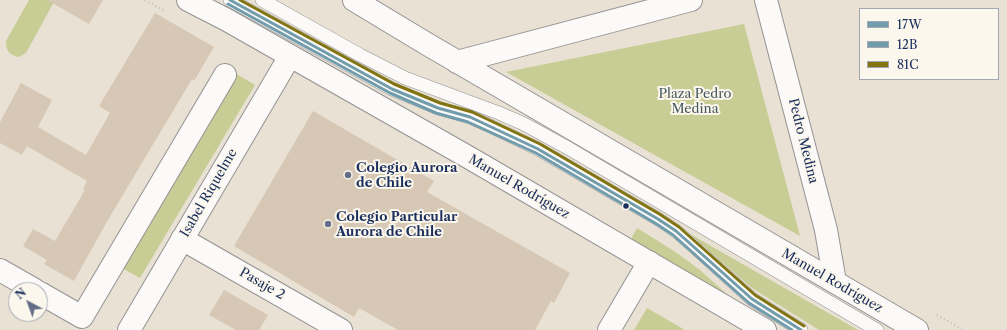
<!DOCTYPE html>
<html>
<head>
<meta charset="utf-8">
<style>
	body { margin:0 }
	#map { position:relative; width:1007px; height:330px; overflow:hidden; background:#e9e1d3; font-family:"Libre Caslon Text",serif }
	canvas { display:block }
	.legend { position:absolute; left:859px; top:8px; width:140px; height:72px; box-sizing:border-box; background:#fbf7ec; border:1px solid #a1a7b3; margin:0; padding:5px 7px; list-style:none; font-size:12px; color:#1b2f5e }
	.legend li { display:flex; align-items:center; gap:8px; height:20px }
	.legend b { width:20px; border:1px solid #a1a7b3 }
	.north { position:absolute; left:8px; top:282px; width:40px; height:40px; box-sizing:border-box; background:#fbf7ec; border:1px solid #a1a7b3; border-radius:50%; rotate:319deg; font-size:11px; font-weight:700; line-height:16px; text-align:center; color:#1b2f5e }
	.north::after { content:''; display:block; margin:auto; width:14px; height:18px; background:#636d87; clip-path:polygon(50% 0,100% 100%,50% 72%,0 100%) }
</style>
</head>
<body>
<div id="map">
<canvas width="1007" height="330"></canvas>
<ul class="legend">
<li><b style="height:5px;background:#709cac"></b>17W</li>
<li><b style="height:5px;background:#709cac"></b>12B</li>
<li><b style="height:5px;background:#827411"></b>81C</li>
</ul>
<div class="north">N</div>
</div>
<script>
const c = document.querySelector('canvas').getContext('2d');
c.lineJoin = 'round';
function fill(path, color) {
  c.fillStyle = color;
  c.fill(path, 'evenodd');
}
function stroke(path, color, width, dash) {
  c.strokeStyle = color;
  c.lineWidth = width;
  c.lineCap = dash ? 'butt' : 'round';
  c.setLineDash(dash || []);
  c.stroke(path);
}
function drawText(font, color, halo, rows, align = 'center') {
  c.font = font + ' "Libre Caslon Text",serif';
  c.lineWidth = 4;
  c.setLineDash([]);
  c.textBaseline = 'middle';
  c.strokeStyle = halo;
  c.fillStyle = color;
  for (const [text, x, y, turn = 0] of rows) {
    c.save();
    c.translate(x, y);
    c.rotate((+turn || 0) * Math.PI / 180);
    c.textAlign = isNaN(turn) ? turn : align;
    if (halo) c.strokeText(text, 0, 0);
    c.fillText(text, 0, 0);
    c.restore();
  }
}
const green = new Path2D(`
	M29,0H55L26,53L19,57C9,55 6,51 6,41Z
	M744,24L800,236L506,72Z
	M235,73L255,85L140,278L120,267Z
	M637,228L674,251L700,270L729,296L631,239Z
	M690,234L858,330H819L752,288Z
	M647,308L685,330H634Z`);
const building = new Path2D(`
	M47,0H103L89,24Z
	M155,13L214,47L194,81L192,79L105,225L74,281L44,264L47,260L23,246L33,229L55,241L85,190L83,189L87,181L27,146L22,155L0,143V122L21,83L52,100L38,127L86,155L110,113L99,106Z
	M313,111L434,181L427,192L570,273L554,303L551,301L535,330H398L359,308L354,317L234,246Z
	M224,290L268,315L259,330H236L209,315Z`);
const path = new Path2D(`
	M145,0L166,12
	M937,315L963,330`);
const lane = new Path2D(`
	M230,0L392,89L438,108L470,117L488,125L538,149L658,219L676,231L691,244L752,299L801,330
	M262,0L360,55L405,78L499,113L524,124L568,148L877,330`);
const street = new Path2D(`
	M766,0L826,230L835,282
	M457,62L691,0
	M182,239L341,330
	M0,270L35,290
	M40,293L82,317L225,75
	M129,330L290,56
	M609,330L649,262`);
const primary = new Path2D(`
	M188,0L227,20L468,157L765,330
	M354,0L427,44L917,330`);
const bus1 = new Path2D(`
	M230,0L392,89L438,108L470,117L538,149L658,219L676,231L752,299L801,330`);
const bus2 = new Path2D(`
	M228,4L390,93L436,113L468,122L536,153L655,223L673,235L749,303L792,330`);
const bus3 = new Path2D(`
	M240,0L394,84L440,103L472,112L540,144L661,215L679,227L755,295L804,326`);
const markers = [
	[348,175,4,"#636d87"],
	[626,206,3.5,"#1b2f5e"],
	[328,224,4,"#636d87"]
];
const parkNames = [
	["Plaza Pedro",695,94],
	["Medina",695,109]
];
const streetNames = [
	["Pedro Medina",803,141,76],
	["Manuel Rodríguez",519,187,30],
	["Isabel Riquelme",209,193,-60],
	["Manuel Rodríguez",832,281,30],
	["Pasaje 2",262,284,30]
];
const poiNames = [
	["Colegio Aurora",356,168],
	["de Chile",356,183],
	["Colegio Particular",336,217],
	["Aurora de Chile",336,232]
];
fill(green, '#c7cd94');
fill(building, '#d6c8b5');
stroke(lane, '#939292', 14);
stroke(street, '#939292', 24);
stroke(primary, '#939292', 24);
stroke(path, '#bfc0c2', 2.5, [1, 3]);
stroke(lane, '#fcfaf8', 13);
stroke(street, '#fcfaf8', 22);
stroke(primary, '#fcfaf8', 22);
stroke(bus1, '#709cac', 3);
stroke(bus2, '#709cac', 3);
stroke(bus3, '#827411', 3);
for (const [x, y, r, color] of markers) {
  const dot = new Path2D();
  dot.arc(x, y, r, 0, 2 * Math.PI);
  c.fillStyle = color;
  c.fill(dot);
  stroke(dot, '#fbf7ec', 1.5);
}
drawText('13px', '#465a5f', '#fbf7ec', parkNames);
drawText('13px', '#1b2f5e', '#fbf7ec', streetNames);
drawText('bold 13px', '#1b2f5e', '#fbf7ec', poiNames, 'left');
</script>
</body>
</html>
